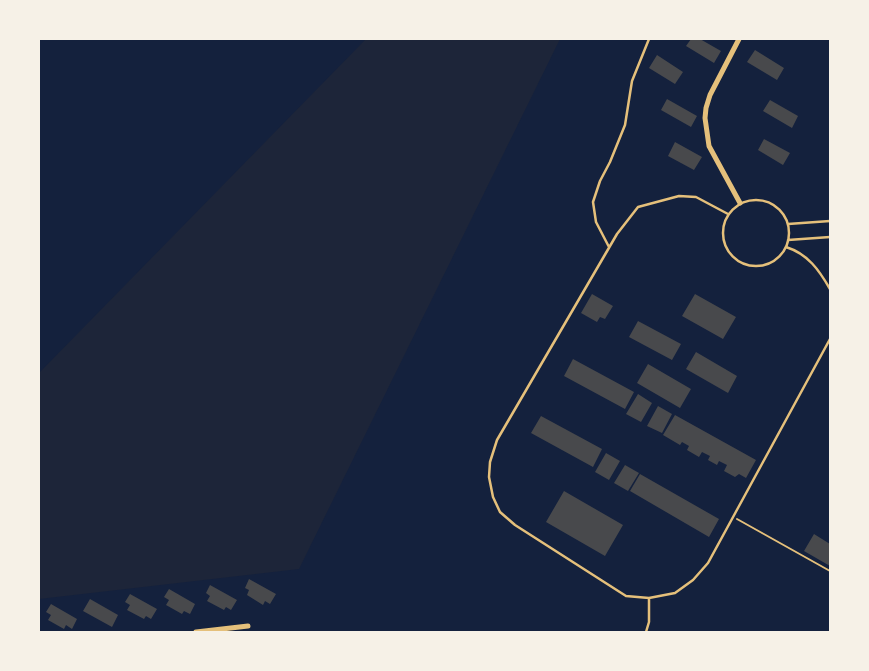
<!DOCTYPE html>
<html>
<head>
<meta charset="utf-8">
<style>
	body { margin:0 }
	#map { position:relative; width:869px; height:671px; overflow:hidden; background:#14213d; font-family:"DejaVu Sans",sans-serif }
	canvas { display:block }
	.frame { position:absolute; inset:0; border:40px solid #f6f1e7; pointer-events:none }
</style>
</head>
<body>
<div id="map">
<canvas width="869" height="671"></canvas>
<div class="frame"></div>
</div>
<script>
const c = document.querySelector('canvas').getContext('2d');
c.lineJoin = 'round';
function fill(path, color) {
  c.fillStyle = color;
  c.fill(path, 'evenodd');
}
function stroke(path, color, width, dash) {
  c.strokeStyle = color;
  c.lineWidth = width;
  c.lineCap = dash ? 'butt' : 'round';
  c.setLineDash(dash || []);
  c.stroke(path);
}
const green = new Path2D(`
	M366,39H560L299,569L39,599V373Z`);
const building = new Path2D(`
	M691,39H700L721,51L714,63L686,46Z
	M755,50L784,68L777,80L747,62Z
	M657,55L683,72L675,84L649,68Z
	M667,99L697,116L691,127L661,110Z
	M770,100L798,116L792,128L763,111Z
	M764,139L790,153L783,165L758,150Z
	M675,142L702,157L694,170L668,156Z
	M592,294L613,306L605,319L600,317L597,322L581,313Z
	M695,294L736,317L723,339L682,316Z
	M638,321L681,344L672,360L629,337Z
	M696,352L737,376L728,393L686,369Z
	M573,359L634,392L625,409L564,376Z
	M648,364L691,389L680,408L637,383Z
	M638,394L652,403L641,422L626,414Z
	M658,406L672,414L662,433L647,426Z
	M675,415L756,460L746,478L739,474L735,477L724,471L727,465L719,461L717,465L708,460L710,456L702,452L699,457L687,450L689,446L682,442L680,445L663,435Z
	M541,416L602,449L593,467L531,433Z
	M606,453L620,461L609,480L595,472Z
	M625,465L639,473L628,491L614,483Z
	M640,474L719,519L709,537L630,491Z
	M564,491L623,525L605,556L546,522Z
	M814,534L830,544V566L804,551Z
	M249,579L276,594L270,604L265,601L263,605L247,595L249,590L245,588Z
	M210,585L237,600L231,610L226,607L224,610L207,601L210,596L206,593Z
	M169,589L195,604L190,614L184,611L182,614L166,605L169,600L164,597Z
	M130,594L157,609L151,619L146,616L144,619L127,610L130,605L125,602Z
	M90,599L118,615L112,627L83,611Z
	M51,604L77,619L72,629L66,625L64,629L48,620L51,615L46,612Z`);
const path = new Path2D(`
	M737,519L830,571`);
const service = new Path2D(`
	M723 233a33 33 0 1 1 66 0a33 33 0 1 1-66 0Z
	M728,214L696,197L679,196L638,207L617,234L497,440L490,462L489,477L493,497L500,512L515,525L626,596L649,598L675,593L693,580L708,563L830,339
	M788,224L830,221
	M788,240L830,237
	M609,247L596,222L593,202L600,181L610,162L625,125L632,81L649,39
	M786,247C808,254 819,270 830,289
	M646,632L649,622V598`);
const minor = new Path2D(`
	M739,39L710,95L706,108L705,118L709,146L740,203
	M196,632L248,626`);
fill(green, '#1d2539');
fill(building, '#48494c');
stroke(path, '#e5c07b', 2);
stroke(service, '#e5c07b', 2.5);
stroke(minor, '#e5c07b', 5);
</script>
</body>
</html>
